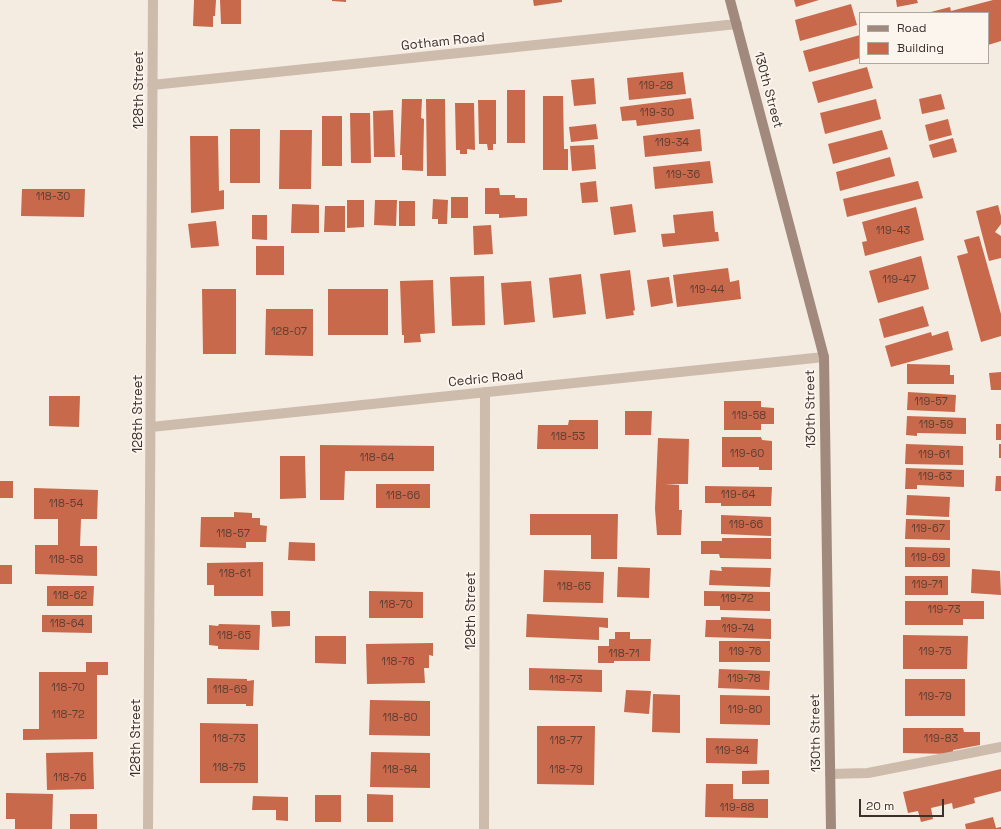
<!DOCTYPE html>
<html>
<head>
<meta charset="utf-8">
<style>
	body { margin:0 }
	#map { position:relative; width:1001px; height:829px; overflow:hidden; background:#f4ebe1; font-family:"Space Grotesk",sans-serif }
	canvas { display:block }
	.legend { position:absolute; left:859px; top:12px; width:130px; height:52px; box-sizing:border-box; background:#fbf5ee; border:1px solid #aea6a0; margin:0; padding:5px 7px; list-style:none; font-size:12px; color:#3b302b }
	.legend li { display:flex; align-items:center; gap:8px; height:20px }
	.legend b { width:20px; border:1px solid #aea6a0 }
	.scale { position:absolute; left:859px; top:799px; width:85px; height:18px; box-sizing:border-box; border:2px solid #3b302b; border-top:0; padding-left:5px; font-size:12px; line-height:14px; white-space:nowrap; color:#3b302b; -webkit-text-stroke:3px #fbf5ee; paint-order:stroke }
</style>
</head>
<body>
<div id="map">
<canvas width="1001" height="829"></canvas>
<ul class="legend">
<li><b style="height:5px;background:#a18a7d"></b>Road</li>
<li><b style="height:11px;background:#c8694b"></b>Building</li>
</ul>
<div class="scale">20 m</div>
</div>
<script>
const c = document.querySelector('canvas').getContext('2d');
c.lineJoin = 'round';
function fill(path, color) {
  c.fillStyle = color;
  c.fill(path, 'evenodd');
}
function stroke(path, color, width, dash) {
  c.strokeStyle = color;
  c.lineWidth = width;
  c.lineCap = dash ? 'butt' : 'round';
  c.setLineDash(dash || []);
  c.stroke(path);
}
function drawText(font, color, halo, rows, align = 'center') {
  c.font = font + ' "Space Grotesk",sans-serif';
  c.lineWidth = 4;
  c.setLineDash([]);
  c.textBaseline = 'middle';
  c.strokeStyle = halo;
  c.fillStyle = color;
  for (const [text, x, y, turn = 0] of rows) {
    c.save();
    c.translate(x, y);
    c.rotate((+turn || 0) * Math.PI / 180);
    c.textAlign = isNaN(turn) ? turn : align;
    if (halo) c.strokeText(text, 0, 0);
    c.fillText(text, 0, 0);
    c.restore();
  }
}
const building = new Path2D(`
	M194,0H216L215,16H213V27L193,26Z
	M220,0H241V24H221Z
	M332,0H346V2L332,1Z
	M533,0H562V2L534,6Z
	M794,0H819L796,7Z
	M896,0H917L918,3L897,7Z
	M993,0H1001V41L988,45V13H927L950,7L951,11Z
	M851,4L857,25L800,41L795,20Z
	M860,35V58L809,72L803,51Z
	M867,67L873,88L818,103L812,82Z
	M683,72L686,94L629,100L627,78Z
	M594,78L596,104L574,106L571,80Z
	M507,90H525V143H507Z
	M941,94L945,109L922,114L919,99Z
	M543,96H563L564,149H568V170H543Z
	M691,98L694,119L637,126L636,120L622,121L620,107Z
	M402,99H422L421,118L424,119L423,171L402,170V155H400Z
	M426,99H445L446,176H427Z
	M876,99L881,119L825,134L820,113Z
	M478,100H496V144H493V150H488L487,144H479Z
	M455,103H474L475,150L467,149V154H460V150H456Z
	M393,110L395,157H374L373,111Z
	M350,113H370L371,163H351Z
	M322,116H342V166H322Z
	M948,119L952,135L929,141L925,125Z
	M596,124L598,139L571,142L569,127Z
	M230,129H260V183H230Z
	M700,129L702,151L645,157L643,136Z
	M280,130H312L311,189H279Z
	M882,130L888,149L833,164L828,144Z
	M190,136H218L219,191L224,190V209L191,213Z
	M953,138L957,152L933,158L929,145Z
	M594,145L596,169L572,171L570,146Z
	M890,157L895,176L840,191L836,172Z
	M710,161L713,183L655,189L653,167Z
	M596,181L598,202L582,203L580,183Z
	M918,181L923,198L847,217L843,199Z
	M485,188H499L500,195H515V198H527V216L499,218V214H485Z
	M22,189H85L84,217L21,216Z
	M451,197H468V218H451Z
	M433,199L448,200L447,224H438V219H432Z
	M347,200H364V227L347,228Z
	M375,200H397L396,226L374,225Z
	M399,201H415V226H399Z
	M292,204L319,205V233H291Z
	M632,204L636,232L614,235L610,207Z
	M998,205L1001,216V224L995,232L1001,236V258L989,261L976,211Z
	M325,206H345V232H324Z
	M916,207L924,240L865,256L862,242L867,241L862,222Z
	M713,211L715,232H718L719,241L663,247L661,234L675,233L673,215Z
	M252,215H267V240L252,239Z
	M216,221L219,246L191,248L188,224Z
	M491,225L493,254L474,255L473,226Z
	M979,236L1001,314V336L981,342L957,256L968,253L964,240Z
	M256,246H284V275H256Z
	M921,256L929,289L878,303L869,271Z
	M728,268L730,282L739,280L741,299L677,307L673,275Z
	M630,270L635,310L633,311L634,315L606,319L600,274Z
	M581,274L586,314L553,318L549,278Z
	M484,276L485,325L452,326L450,277Z
	M669,277L673,303L651,307L647,280Z
	M433,280L435,333L420,334L421,342L404,343V335H402L400,281Z
	M531,281L535,322L504,325L501,283Z
	M202,289H236V354H203Z
	M328,289H388V335H328Z
	M923,306L929,326L884,338L879,319Z
	M266,309H313V356L265,355Z
	M948,331L953,350L891,367L885,346L931,332L932,336Z
	M907,364L950,365V375H954V384H907Z
	M1001,372V390H991L989,373Z
	M908,392L956,395L955,412L907,410Z
	M49,396H80L79,427L49,426Z
	M724,401H761V407L774,408V424H761V430H724Z
	M625,411H652L651,435H625Z
	M907,416L966,418V434L917,433V436L906,435Z
	M569,420H598V449H537L538,425H568Z
	M996,424H1001V440H996Z
	M722,437H761L762,440L772,441V470H759V467H722Z
	M658,438L689,439L688,484H665L679,485V510H682L681,535H657L655,509Z
	M906,444L963,446V465L905,464Z
	M999,444H1001V458H999Z
	M320,445L434,446V471H345L344,500H320Z
	M280,456H305L306,498L280,499Z
	M906,468L964,470V487L917,485V489H905Z
	M996,476H1001V491H995Z
	M0,481H13V498H0Z
	M376,484H430V508H376Z
	M705,486L772,487L771,506H721V503H705Z
	M34,488L98,490L97,519H81L80,546H97V576L35,574V545H58V519H34Z
	M907,495L950,497L949,517L906,515Z
	M234,512L252,513V518H260V525L267,526L266,542H246V548L200,547L201,517H234Z
	M530,514H618L617,559H591V535H530Z
	M721,515L771,517V536L721,534Z
	M906,519L950,520V540L905,539Z
	M722,538H771V559L720,558L719,554H701V541H722Z
	M289,542L315,543V561L288,560Z
	M905,547L950,548V567H905Z
	M263,562V596H214V585H207V563Z
	M0,565H12V584H0Z
	M618,567L650,568L649,598L617,597Z
	M721,567L771,568L770,587L709,585L710,570L722,571Z
	M972,569L1000,571L1001,595L971,593Z
	M544,570L604,572L603,603L543,602Z
	M905,576H948V595H905Z
	M47,586H94L93,606H47Z
	M369,591L423,592V618H369Z
	M704,591L770,592V611L720,610V606H704Z
	M905,601H984V619H963V625H905Z
	M271,611H290V626L272,627Z
	M527,614L608,618V628L599,627V640L526,637Z
	M42,615H92V633L42,632Z
	M721,617L771,619V639L705,637L706,620H721Z
	M219,624L260,625L259,650L218,649V646L209,645V625L218,626Z
	M615,632H630V639H651L650,661H614V663H598V646H609V639H615Z
	M903,635L968,636L967,669H903Z
	M315,636H346V664L315,663Z
	M719,641H770V662H719Z
	M433,643V656L429,655V668H424L425,683L367,684L366,644Z
	M86,662H108V675H97V739L23,740V729H39V672H86Z
	M529,668L602,670V692L529,690Z
	M719,669L770,671L769,690L718,688Z
	M207,678L247,679V681L254,680L253,706H246V704H207Z
	M905,679H965V716H905Z
	M626,690L651,691L649,714L624,712Z
	M653,694L680,695V733L652,732Z
	M720,695L770,696V725L720,724Z
	M370,700L430,701V736L369,735Z
	M200,723L258,724V783H200Z
	M537,726H595L594,785L537,784Z
	M903,728H963L964,732H980V745L953,750V754L903,753Z
	M706,738L758,739L757,764L706,763Z
	M93,752L94,789L47,790L46,753Z
	M371,752L430,753V788L370,787Z
	M1001,769V791L974,798L975,803L953,809L952,803L931,808L933,819L921,822L918,811L908,813L903,792Z
	M769,770V784H742V771Z
	M706,784H733V799H768V818L705,817Z
	M6,793L53,794L52,829H15V819H6Z
	M367,794L393,795V822H367Z
	M315,795H341V822H315Z
	M253,796L288,797V821L276,820V810H252Z
	M70,814H97V829H70Z
	M993,817L996,828L1001,827V829H966L965,824Z`);
const lane = new Path2D(`
	M830,774L868,773L1001,747`);
const street = new Path2D(`
	M152,85L737,24
	M151,427L824,357
	M148,829L153,0
	M484,829L485,392`);
const secondary = new Path2D(`
	M730,0L824,357L831,829`);
const numberNames = [
	["119-28",656,86],
	["119-30",657,113],
	["119-34",672,143],
	["119-36",683,175],
	["118-30",53,197],
	["119-43",893,231],
	["119-47",899,280],
	["119-44",707,290],
	["128-07",289,332],
	["119-57",931,402],
	["119-58",749,416],
	["119-59",936,425],
	["118-53",568,437],
	["119-60",747,454],
	["119-61",934,455],
	["118-64",377,458],
	["119-63",935,477],
	["119-64",738,495],
	["118-66",403,496],
	["118-54",66,504],
	["119-66",746,525],
	["119-67",928,529],
	["118-57",233,534],
	["119-69",928,558],
	["118-58",66,560],
	["118-61",235,574],
	["119-71",927,585],
	["118-65",574,587],
	["118-62",70,596],
	["119-72",737,599],
	["118-70",396,605],
	["119-73",944,610],
	["118-64",67,624],
	["119-74",738,629],
	["118-65",234,636],
	["119-76",745,652],
	["119-75",935,652],
	["118-71",624,654],
	["118-76",398,662],
	["119-78",744,679],
	["118-73",566,680],
	["118-70",68,688],
	["118-69",230,690],
	["119-79",935,697],
	["119-80",745,710],
	["118-72",68,715],
	["118-80",400,718],
	["118-73",229,739],
	["119-83",941,739],
	["118-77",566,741],
	["119-84",732,751],
	["118-75",229,768],
	["118-84",400,770],
	["118-79",566,770],
	["118-76",70,778],
	["119-88",737,808]
];
const streetNames = [
	["Gotham Road",443,42,-6],
	["128th Street",139,90,-90],
	["130th Street",768,90,75],
	["Cedric Road",486,379,-6],
	["130th Street",811,409,-91],
	["128th Street",138,414,-90],
	["129th Street",471,611,-90],
	["130th Street",816,733,-91],
	["128th Street",136,738,-90]
];
fill(building, '#c8694b');
stroke(lane, '#cdbbac', 10);
stroke(street, '#cdbbac', 10);
stroke(secondary, '#a18a7d', 10);
drawText('11px', '#5e3e33', null, numberNames);
drawText('13px', '#3b302b', '#fbf5ee', streetNames);
</script>
</body>
</html>
